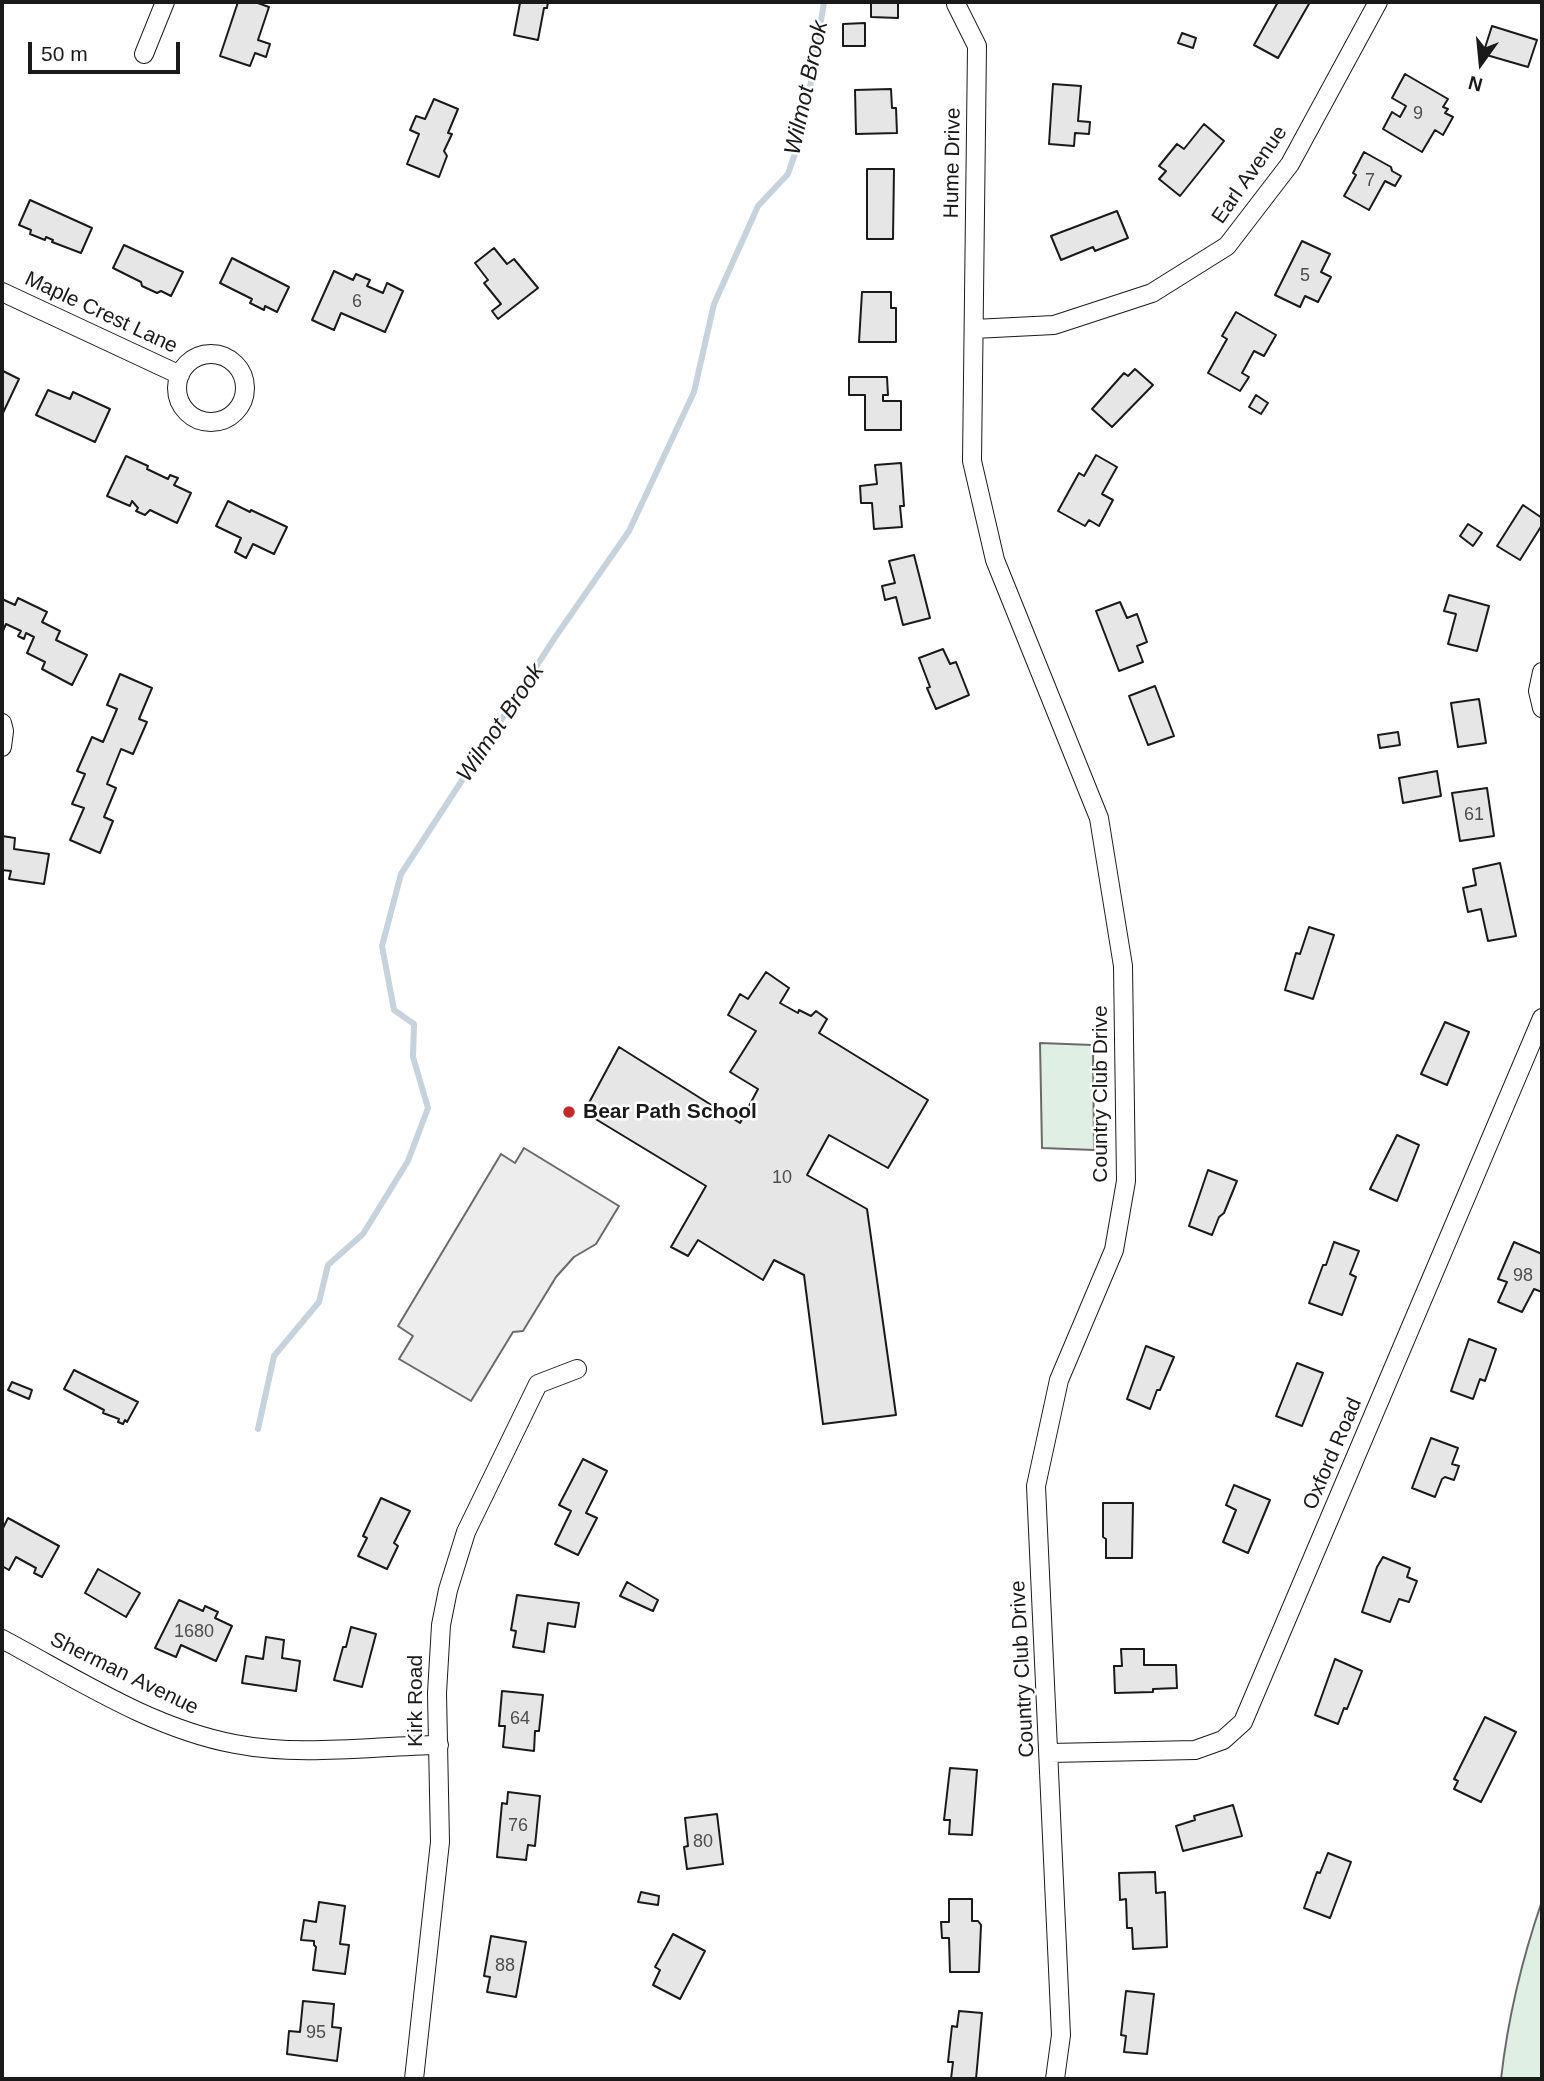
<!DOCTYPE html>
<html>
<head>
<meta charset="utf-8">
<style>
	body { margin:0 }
	#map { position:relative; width:1544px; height:2081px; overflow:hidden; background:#fff; font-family:Arial,sans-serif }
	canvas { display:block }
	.frame { position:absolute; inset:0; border:4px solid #1a1a1a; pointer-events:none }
	.north { position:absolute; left:1446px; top:28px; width:70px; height:70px; -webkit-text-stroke:5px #fff; paint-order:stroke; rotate:195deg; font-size:19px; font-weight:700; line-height:28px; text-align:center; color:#1a1a1a }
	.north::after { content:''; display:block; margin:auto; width:24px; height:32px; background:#1a1a1a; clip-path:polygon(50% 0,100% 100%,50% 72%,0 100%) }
	.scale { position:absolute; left:28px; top:42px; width:152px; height:32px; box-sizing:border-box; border:4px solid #1a1a1a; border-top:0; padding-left:9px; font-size:21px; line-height:24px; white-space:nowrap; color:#1a1a1a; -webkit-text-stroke:5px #fff; paint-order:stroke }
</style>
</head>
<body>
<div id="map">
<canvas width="1544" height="2081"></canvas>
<div class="frame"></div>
<div class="north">N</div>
<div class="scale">50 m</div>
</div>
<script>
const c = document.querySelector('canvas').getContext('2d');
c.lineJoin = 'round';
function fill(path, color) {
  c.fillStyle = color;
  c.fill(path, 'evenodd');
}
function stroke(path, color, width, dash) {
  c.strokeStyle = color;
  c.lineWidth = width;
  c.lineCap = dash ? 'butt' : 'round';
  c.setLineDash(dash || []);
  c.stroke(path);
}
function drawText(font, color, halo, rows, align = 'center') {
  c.font = font + ' Arial,sans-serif';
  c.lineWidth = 5;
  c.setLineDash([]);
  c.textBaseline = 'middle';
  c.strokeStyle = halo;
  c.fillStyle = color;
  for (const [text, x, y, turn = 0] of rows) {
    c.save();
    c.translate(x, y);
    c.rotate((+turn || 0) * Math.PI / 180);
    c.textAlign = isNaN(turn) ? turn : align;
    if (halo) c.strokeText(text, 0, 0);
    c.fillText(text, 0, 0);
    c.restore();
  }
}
const green = new Path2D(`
	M1040,1043L1093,1045L1094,1150L1042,1148Z
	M1542,1901V2079H1501C1508,2017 1522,1959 1542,1901Z`);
const parking = new Path2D(`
	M524,1148L619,1206L596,1244L574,1257L556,1277L523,1331L513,1332L471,1401L399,1359L413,1336L398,1326L501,1154L515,1163Z`);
const stream = new Path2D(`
	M258,1429L274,1356L319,1302L328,1265L363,1234L408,1161L428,1108L413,1057L414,1024L394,1010L382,946L401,874L556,636L629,531L694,392L714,304L758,206L788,174L803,130L824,2`);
const building = new Path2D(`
	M238,2H255L269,7L258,40L270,44L266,57L255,53L250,66L220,56Z
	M515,2H548L547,8H544L538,40L514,35L520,3Z
	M871,2H898V18L871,17Z
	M1278,2H1310L1278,58L1254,45Z
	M865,23V46H843V24Z
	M1492,26L1537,40L1528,67L1483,54Z
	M1182,33L1196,38L1193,48L1178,43Z
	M1405,74L1448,99L1443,107L1448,109L1445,113L1453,117L1443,135L1435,130L1422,152L1383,129L1392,112L1400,117L1406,106L1392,98Z
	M1053,84L1081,86L1078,121L1090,122L1089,134L1075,133L1074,146L1049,144Z
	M891,89L892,108H896L897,133L856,134L855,90Z
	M434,99L458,109L448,133L452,134L444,151L447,156L439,177L407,164L419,134L410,130L416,116L425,119Z
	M1204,124L1224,141L1180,196L1159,179L1166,171L1159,166L1177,144L1184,149Z
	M1364,152L1391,167L1392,171L1401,176L1395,186L1385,181L1369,210L1344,196L1356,175L1353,173Z
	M867,169H894L893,239H867Z
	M30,200L92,228L81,253L52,242L53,240L46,237L45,240L30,234L31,230L19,225Z
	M1117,211L1128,238L1095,251L1093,247L1061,260L1051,236Z
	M1302,241L1330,254L1321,272L1331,277L1318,302L1305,296L1300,307L1275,295Z
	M124,245L183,272L171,296L161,291L157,293L142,286L141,282L113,268Z
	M494,248L507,264L514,259L538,288L498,319L492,311L501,304L484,283L488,280L475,263Z
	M232,258L289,287L277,312L265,306L264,310L250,303L252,299L220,283Z
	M334,271L353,280L356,274L370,280L367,286L383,293L387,283L403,291L385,332L341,313L334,330L312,320Z
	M862,292H891V308H896V342H859Z
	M1236,312L1276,335L1264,356L1254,351L1242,373L1249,377L1240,391L1208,373L1227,339L1222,336Z
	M2,367L3,371L19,379L2,415Z
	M1135,369L1153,385L1112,427L1092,409L1124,373L1128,376Z
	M849,377H887L888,395H883V401H901V430H865V395H849Z
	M48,390L70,399L73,392L110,409L95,442L36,415Z
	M1256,395L1268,403L1261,414L1249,407Z
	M1096,455L1117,467L1102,494L1113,500L1099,526L1089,520L1085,526L1058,511L1079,473L1084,476Z
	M126,456L148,466L147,469L168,479L170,475L178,478L174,485L191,493L177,523L150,510L145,515L136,511L138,508L132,501L130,506L107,496Z
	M901,463L904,506H900L902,527L874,529L872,503H861L860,486L877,484L875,465Z
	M228,501L250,512L251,510L287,527L274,554L253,544L246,558L235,552L241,538L216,526Z
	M1523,505L1542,518V525L1520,560L1497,546Z
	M1468,524L1482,533L1473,546L1460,536Z
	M914,555L930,618L903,625L896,597L885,600L882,586L895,583L889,561Z
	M1449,595L1489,606L1477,651L1448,644L1456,614L1444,611Z
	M18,598L47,612L42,622L60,631L56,640L87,655L72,685L42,669L45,662L27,653L34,637L26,633L24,639L18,636L21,631L6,624L2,633V599L15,605Z
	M1120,602L1127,618L1137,614L1147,642L1137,646L1143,662L1119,671L1096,611Z
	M943,649L950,664L956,662L969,695L936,709L927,688L930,687L919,658Z
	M120,674L152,688L139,719L147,722L133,754L121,749L107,784L116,788L104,817L113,821L100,853L70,840L84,808L72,804L85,774L77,771L92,737L103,742L117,709L107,705Z
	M1155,686L1174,736L1148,745L1129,696Z
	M1479,699L1486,743L1458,747L1451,703Z
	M1398,732L1400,745L1380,748L1378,735Z
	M1437,771L1441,796L1403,803L1399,778Z
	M1487,788L1494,836L1460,841L1452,793Z
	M2,836L15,838L14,849L49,854L44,884L9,879L11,871L2,870Z
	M1500,863L1516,936L1488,941L1481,909L1468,912L1463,888L1476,885L1473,869Z
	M1309,927L1334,935L1313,999L1285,990L1296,953L1300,954Z
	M766,972L789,988L780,1003L798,1013L799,1010L811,1016L816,1011L827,1019L819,1033L928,1100L888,1168L829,1135L807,1175L867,1209L896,1415L823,1424L804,1275L774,1260L763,1280L698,1240L688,1256L671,1247L706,1186L584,1112L619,1047L740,1123L758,1089L730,1072L756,1031L728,1015L740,994L748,999Z
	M1445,1022L1469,1032L1447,1085L1421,1074Z
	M1397,1135L1419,1145L1397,1201L1370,1189Z
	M1208,1170L1237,1181L1224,1213L1219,1217L1212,1235L1189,1226Z
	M1334,1242L1359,1251L1350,1274L1356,1277L1342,1315L1309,1303L1323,1265H1326Z
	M1514,1242L1542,1254V1292L1534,1289L1522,1312L1498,1302L1507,1282L1498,1279Z
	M1469,1339L1496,1349L1485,1381L1480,1379L1473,1399L1451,1391Z
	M1146,1346L1174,1357L1160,1390H1157L1150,1409L1127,1399Z
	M1297,1363L1323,1373L1302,1426L1276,1416Z
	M74,1370L138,1402L127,1422L125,1420L123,1424L118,1422L119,1419L103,1413L104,1410L64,1389Z
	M12,1382L32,1390L29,1399L8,1390Z
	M1431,1438L1458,1448L1452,1464L1459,1466L1454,1480L1445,1477L1442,1479L1435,1497L1412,1488Z
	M583,1459L607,1471L586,1513L597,1518L578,1555L555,1544L571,1511L559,1505Z
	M1234,1485L1270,1500L1248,1553L1223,1542L1236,1510L1226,1505Z
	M381,1498L410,1511L394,1543L398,1546L387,1569L358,1556L367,1538L363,1536Z
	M1103,1503H1133L1132,1558H1106V1539L1103,1537Z
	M8,1518L59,1546L42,1577L34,1573L36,1568L16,1557L9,1570L2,1566V1530Z
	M1383,1557L1410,1568L1407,1577L1417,1581L1409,1602L1399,1599L1390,1622L1362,1612L1377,1567Z
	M98,1569L140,1593L126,1617L85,1593Z
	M627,1582L658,1600L653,1611L620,1596Z
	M517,1595L579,1603L575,1627L548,1623L544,1652L513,1647L516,1631L511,1630Z
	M179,1600L203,1611L205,1606L218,1612L215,1618L232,1626L216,1661L181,1645L176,1657L155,1648Z
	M351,1627L376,1634L362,1687L334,1680L343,1647H346Z
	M266,1637L284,1640L282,1658L300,1661L296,1691L242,1683L246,1656L263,1659Z
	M1121,1649H1144V1665H1176L1177,1688L1153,1689V1692L1115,1693L1114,1666H1122Z
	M1335,1659L1362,1671L1347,1709L1344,1708L1338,1724L1315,1715Z
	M502,1691L543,1695L539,1731H535L534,1751L503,1747L505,1726H499Z
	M1485,1717L1516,1732L1481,1802L1454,1789L1458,1781L1454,1779Z
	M950,1768L977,1770L972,1835L949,1834L950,1820H944Z
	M508,1792L540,1796L535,1846L528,1845L526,1860L497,1857L502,1803L507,1804Z
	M1233,1805L1242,1836L1183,1851L1176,1826L1195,1820L1194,1816Z
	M717,1814L723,1864L687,1869L684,1847L688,1846L685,1818Z
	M1328,1853L1351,1862L1330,1918L1304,1908L1317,1872L1320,1873Z
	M1155,1872L1156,1893L1165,1892L1167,1947L1133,1949L1132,1928H1127L1126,1899L1120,1900L1119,1873Z
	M641,1892L659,1896L658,1905L638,1902Z
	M949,1899H972V1921H978L981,1925L979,1972H950L949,1938H942L941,1922H949Z
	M319,1902L345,1906L340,1944L349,1945L345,1974L313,1970L316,1947L314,1945V1941L301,1940L304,1920L316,1922Z
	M673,1934L705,1951L680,1999L653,1985L660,1970L655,1967Z
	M491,1936L526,1942L516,1997L487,1992L490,1977L484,1976Z
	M1126,1991L1154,1994L1147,2054L1124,2052L1126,2036L1121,2035Z
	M303,2001L334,2004L332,2027L341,2028L337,2061L287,2054L289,2031L300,2032Z
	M959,2011L982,2013L976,2079H951L953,2062H948L952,2026L957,2027Z`);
const minor = new Path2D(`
	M956,4L977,46L972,461L995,560L1099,818L1123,966L1126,1181L1114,1250L1059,1380L1036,1486L1061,2035L1055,2079
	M144,54L165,2
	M2,292L180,375
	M974,329L1054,325L1152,293L1227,246L1290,164L1378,2
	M177 388a34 34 0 1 1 68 0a34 34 0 1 1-68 0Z
	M1542,672L1538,691L1542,708
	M2,723L4,731L2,747
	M2,1639C77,1679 151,1728 235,1744C302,1757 372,1746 439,1745
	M1050,1753L1195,1750L1223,1740L1243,1722L1542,1018
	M414,2079L440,1842L437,1693L441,1625L448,1590L466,1532L538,1384L577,1369`);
const markers = [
	[569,1112,7,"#c62828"]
];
const numberNames = [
	["9",1418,114],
	["7",1370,181],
	["5",1305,276],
	["6",357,302],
	["61",1474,815],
	["10",782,1178],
	["98",1523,1276],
	["1680",194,1632],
	["64",520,1719],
	["76",518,1826],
	["80",703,1842],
	["88",505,1966],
	["95",316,2033]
];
const streetNames = [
	["Hume Drive",953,163,-89],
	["Earl Avenue",1250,175,-55],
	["Maple Crest Lane",101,313,25],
	["Country Club Drive",1101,1094,-90],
	["Oxford Road",1333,1454,-67],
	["Country Club Drive",1023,1669,-93],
	["Sherman Avenue",124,1674,26],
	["Kirk Road",416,1701,-90]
];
const poiNames = [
	["Bear Path School",583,1112]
];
const waterNames = [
	["Wilmot Brook",807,88,-78],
	["Wilmot Brook",501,723,-56]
];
fill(green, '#e0efe3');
stroke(green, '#6a6a6a', 2);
fill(parking, '#ededed');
stroke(parking, '#6a6a6a', 2);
stroke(stream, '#c6d2dc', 6);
fill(building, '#e6e6e6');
stroke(building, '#1a1a1a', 2);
stroke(minor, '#1a1a1a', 20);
stroke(minor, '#fff', 18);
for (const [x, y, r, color] of markers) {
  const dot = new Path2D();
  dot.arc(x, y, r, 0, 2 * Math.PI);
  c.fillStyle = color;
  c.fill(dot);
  stroke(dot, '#fff', 2.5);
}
drawText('18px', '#4d4d4d', null, numberNames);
drawText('21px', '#1a1a1a', '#fff', streetNames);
drawText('bold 21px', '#1a1a1a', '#fff', poiNames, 'left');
drawText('italic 23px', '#1a1a1a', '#fff', waterNames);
</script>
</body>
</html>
